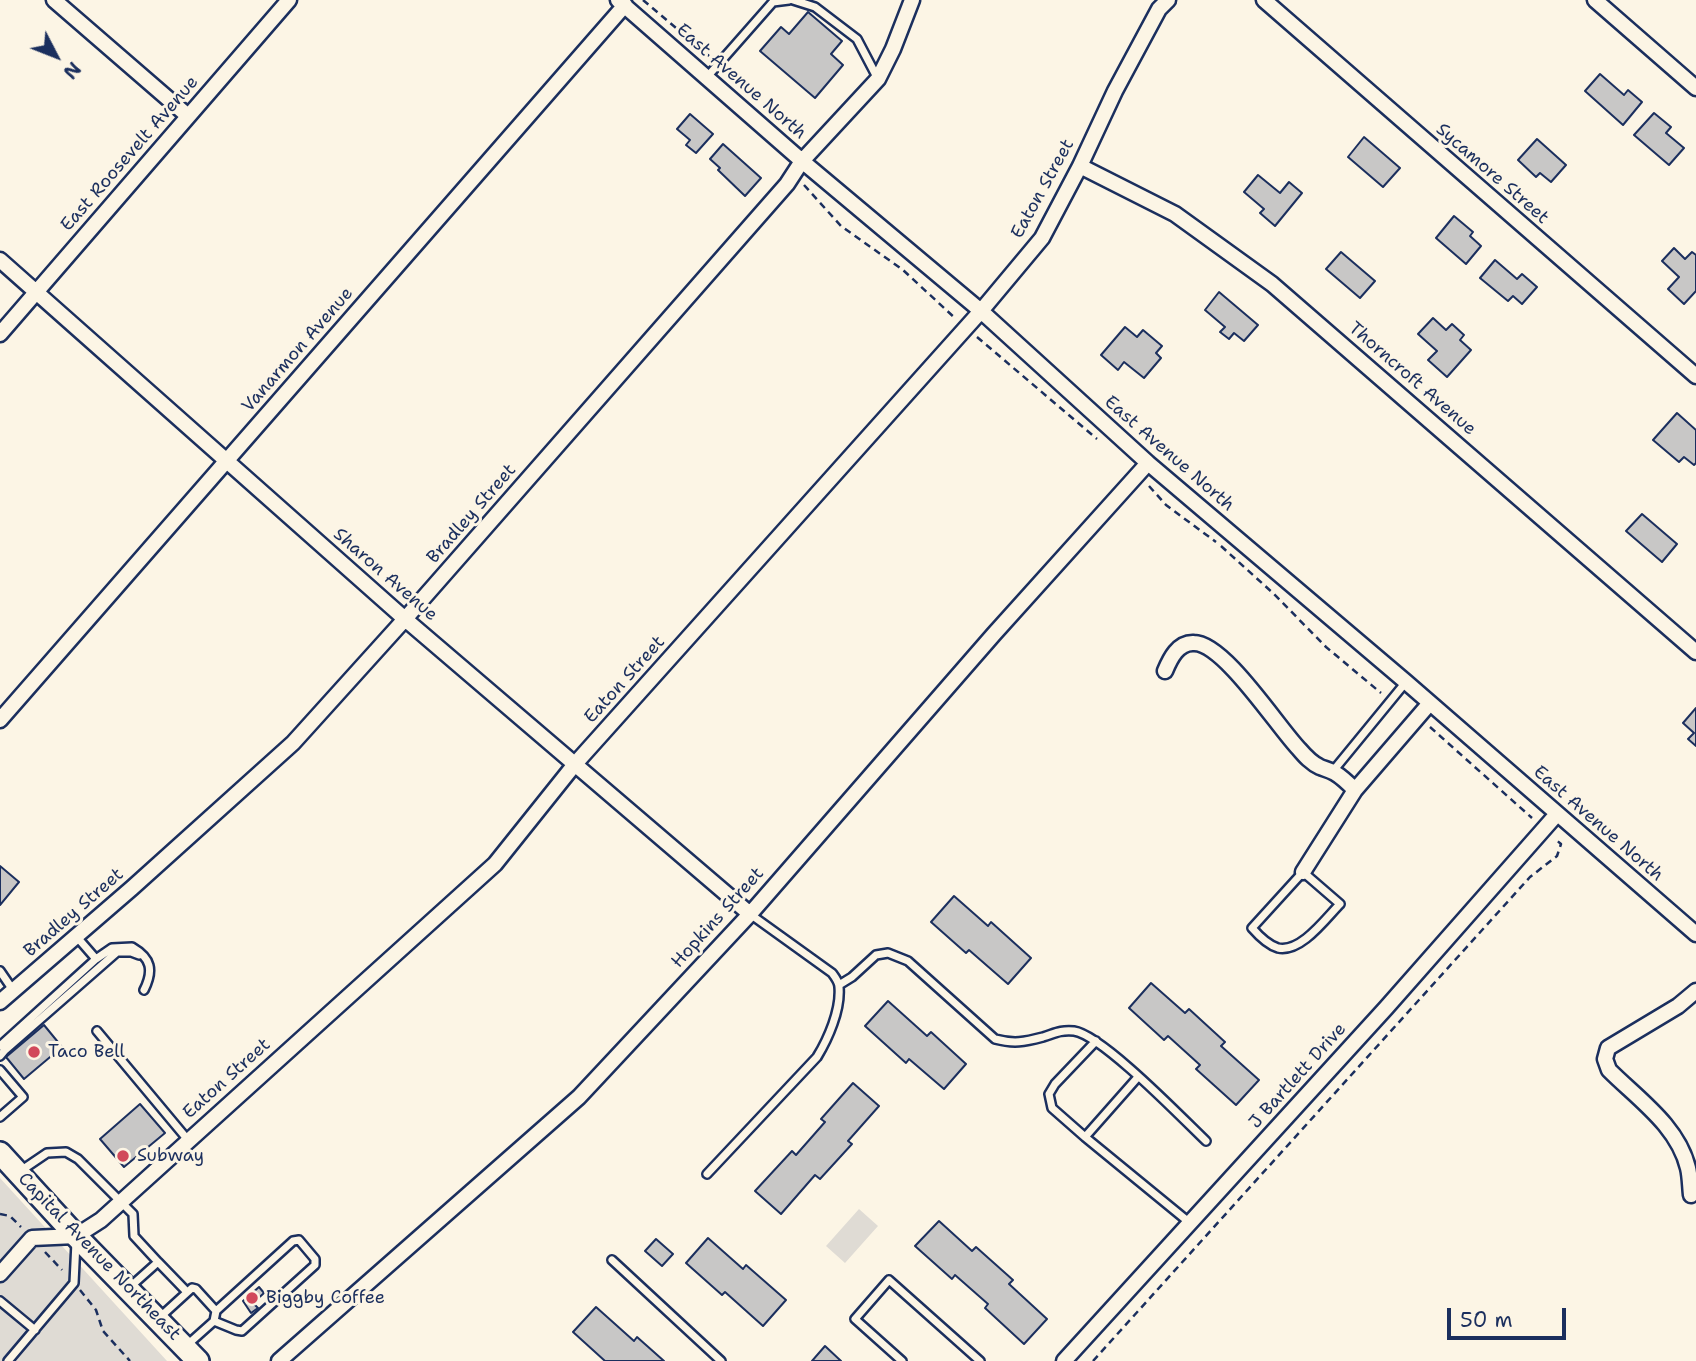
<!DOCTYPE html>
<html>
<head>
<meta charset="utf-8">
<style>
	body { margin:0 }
	#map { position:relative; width:1696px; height:1361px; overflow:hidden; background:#fcf5e5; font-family:"Shantell Sans",sans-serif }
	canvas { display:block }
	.north { position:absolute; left:21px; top:21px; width:70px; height:70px; -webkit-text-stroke:5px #fcf5e5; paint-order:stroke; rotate:132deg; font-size:19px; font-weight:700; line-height:28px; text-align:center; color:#1b2f5e }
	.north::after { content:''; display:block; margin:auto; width:24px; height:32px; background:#1b2f5e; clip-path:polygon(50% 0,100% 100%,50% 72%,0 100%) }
	.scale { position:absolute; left:1447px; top:1308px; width:119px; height:32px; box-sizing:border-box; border:4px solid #1b2f5e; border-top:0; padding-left:9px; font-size:21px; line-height:24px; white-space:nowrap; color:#1b2f5e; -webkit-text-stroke:5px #fcf5e5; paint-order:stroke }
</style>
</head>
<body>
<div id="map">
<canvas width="1696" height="1361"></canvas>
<div class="north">N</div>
<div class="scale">50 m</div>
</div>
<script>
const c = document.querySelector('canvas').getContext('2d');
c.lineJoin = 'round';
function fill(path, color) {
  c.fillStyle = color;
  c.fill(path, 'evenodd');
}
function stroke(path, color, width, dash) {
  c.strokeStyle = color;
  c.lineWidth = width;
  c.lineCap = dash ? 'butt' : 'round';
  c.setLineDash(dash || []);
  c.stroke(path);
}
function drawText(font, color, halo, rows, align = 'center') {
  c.font = font + ' "Shantell Sans",sans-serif';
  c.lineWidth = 6;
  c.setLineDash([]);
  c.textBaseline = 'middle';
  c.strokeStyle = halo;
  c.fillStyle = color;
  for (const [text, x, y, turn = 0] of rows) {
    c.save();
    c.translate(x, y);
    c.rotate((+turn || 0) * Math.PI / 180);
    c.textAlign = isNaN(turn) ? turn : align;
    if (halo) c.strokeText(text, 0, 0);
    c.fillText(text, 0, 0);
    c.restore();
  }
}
const green = new Path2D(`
	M0,1178L167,1361H0Z
	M859,1209L878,1226L845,1263L826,1246Z`);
const building = new Path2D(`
	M808,12L842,41L831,54L843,65L815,98L760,51L781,27L789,34Z
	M1600,74L1624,95L1628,90L1642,102L1623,125L1585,91Z
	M1654,113L1671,127L1666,133L1684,148L1669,165L1634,135Z
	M690,114L713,134L696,153L686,145L690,140L677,129Z
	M1364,137L1400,168L1383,187L1348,157Z
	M1537,139L1566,165L1551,182L1540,173L1536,177L1518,160Z
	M723,144L761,178L745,196L718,170L720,168L710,159Z
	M1258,175L1280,193L1289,182L1302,193L1275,226L1260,213L1264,209L1244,192Z
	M1454,216L1473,232L1470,236L1481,246L1466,264L1436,238Z
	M1674,248L1685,259L1692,252L1696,255V291L1684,304L1668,289L1679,277L1662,261Z
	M1341,252L1375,281L1360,298L1326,269Z
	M1495,260L1517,279L1522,274L1537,287L1522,304L1513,296L1508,301L1480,278Z
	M1219,292L1258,325L1244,341L1234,333L1229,339L1220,332L1225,327L1205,310Z
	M1433,318L1446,330L1452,324L1464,335L1460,340L1471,350L1447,377L1428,360L1437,351L1418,334Z
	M1125,327L1137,337L1143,330L1162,346L1156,353L1161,358L1144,378L1124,362L1118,370L1101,355Z
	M1677,413L1696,430V463L1694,465L1684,457L1679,462L1653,440Z
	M1642,514L1677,544L1662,562L1626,531Z
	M1696,708V746L1688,739L1694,733L1683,723Z
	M0,866L19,882L0,905Z
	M954,896L988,926L991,922L1031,958L1008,984L969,950L966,953L931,922Z
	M1151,983L1185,1013L1189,1009L1225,1042L1221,1046L1259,1080L1236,1105L1196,1069L1200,1065L1168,1036L1164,1040L1129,1008Z
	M888,1001L927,1036L931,1032L966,1064L944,1089L909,1059L906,1063L865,1026Z
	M44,1025L62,1047L24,1079L6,1057Z
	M853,1083L879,1106L848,1141L852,1144L820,1179L815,1175L781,1214L755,1191L792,1151L796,1155L825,1122L821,1119Z
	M140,1104L165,1133L124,1167L100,1139Z
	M939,1221L972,1251L976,1247L1013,1280L1009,1284L1047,1319L1024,1344L985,1308L988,1304L955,1275L952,1279L915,1246Z
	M708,1238L743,1269L746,1265L786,1300L763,1326L725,1292L722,1295L686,1263Z
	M656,1239L673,1254L662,1266L645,1251Z
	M259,1287L264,1293L253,1303L258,1308L251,1313L243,1301Z
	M596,1307L634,1341L637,1337L664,1361H605L573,1332Z
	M825,1346L841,1361H812Z`);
const path = new Path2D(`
	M643,0L709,56
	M727,72L785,122L787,126L786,129
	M804,185L841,226L903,270L956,319
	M977,337L1097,439
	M1149,486L1166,505L1216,542
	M1221,546L1274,594L1326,647L1381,693
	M1430,727L1532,818
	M0,1214L10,1216L21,1227
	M45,1252L62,1270
	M80,1290L96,1310L103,1331L130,1361
	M1093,1361L1530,877L1557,856L1561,844L1555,839`);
const service = new Path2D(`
	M793,0L815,7L857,39L878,79
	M707,77L773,2L789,0
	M1333,771L1406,682
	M1303,872L1340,904C1326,918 1301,953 1278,948C1268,945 1259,936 1252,928Z
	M76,936L96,959
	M0,971L13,990
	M839,985L852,977L876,955L888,953L908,961L995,1039C1014,1044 1024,1042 1043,1037C1056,1033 1059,1030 1074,1031C1102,1035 1182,1118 1206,1141
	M97,1031L188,1140
	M0,1046L96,959L112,948L132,947C151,958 154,970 144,990
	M0,1056L5,1050L117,952H131L139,955
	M0,1070L23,1097L0,1117
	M1138,1077L1085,1137L1190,1223
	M1085,1137L1052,1108L1049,1094L1055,1084L1096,1041
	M19,1172L47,1153L66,1152L78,1159L133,1214L134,1236L158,1262
	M707,1174L817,1057C828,1039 841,1010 839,987C839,982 835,977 832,973L750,914
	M612,1260L721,1361
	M130,1287L158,1262L187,1292
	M0,1301L35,1330
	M158,1319L192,1288L196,1289L216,1311
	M186,1346L214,1321L216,1311L293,1241L299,1240L315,1259V1265L242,1331L236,1330L214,1321
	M8,1361L74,1283L76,1242
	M902,1361L855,1319L889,1280L980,1361`);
const minor = new Path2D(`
	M54,0L188,116
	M618,0L802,161L981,311L1148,463L1406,682L1696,934
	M1264,0L1696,376
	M1595,0L1696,88
	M1080,166L1175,214L1272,284L1696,652
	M0,260L405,619L750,914
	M0,334L289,0
	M1165,671C1170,659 1178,642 1194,643C1224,643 1277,726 1299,749C1305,756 1311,763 1320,767C1325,769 1330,770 1335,773C1342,777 1349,784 1355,790
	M0,720L625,5
	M1303,872L1355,790L1430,703
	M0,1002L132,888L293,743L405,619L787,184L802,161L878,79L893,49L912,0
	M1691,1195C1690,1186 1690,1176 1688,1168C1678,1126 1638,1099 1609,1070L1605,1059L1608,1048L1678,1006L1696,991
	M0,1274L32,1238L76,1236L101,1220L495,864L575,764L981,311L1042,238L1080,166L1115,91L1159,9L1168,0
	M279,1361L579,1097L750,914L994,634L1148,463
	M1064,1361L1386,1008L1557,814`);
const primary = new Path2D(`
	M0,1153L76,1236L198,1361`);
const markers = [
	[34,1052,7,"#d1495b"],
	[123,1156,7,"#d1495b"],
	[252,1298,7,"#d1495b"]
];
const streetNames = [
	["East Avenue North",741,82,41],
	["East Roosevelt Avenue",130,154,-49],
	["Sycamore Street",1492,174,41],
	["Eaton Street",1043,189,-61],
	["Vanarmon Avenue",298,350,-49],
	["Thorncroft Avenue",1412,379,41],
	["East Avenue North",1169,454,41],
	["Bradley Street",472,514,-49],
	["Sharon Avenue",385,575,41],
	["Eaton Street",625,680,-48],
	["East Avenue North",1598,824,41],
	["Bradley Street",74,913,-41],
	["Hopkins Street",718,918,-48],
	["J Bartlett Drive",1298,1076,-48],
	["Eaton Street",227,1079,-42],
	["Capital Avenue Northeast",99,1257,46]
];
const poiNames = [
	["Taco Bell",48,1052],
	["Subway",137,1156],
	["Biggby Coffee",266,1298]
];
fill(green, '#dfdbd4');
fill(building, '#c8c7c6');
stroke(building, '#1b2f5e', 2);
stroke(service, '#1b2f5e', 12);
stroke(minor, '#1b2f5e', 19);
stroke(primary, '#1b2f5e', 26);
stroke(path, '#1b2f5e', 2.5, [7, 5]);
stroke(service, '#fcf5e5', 7);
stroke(minor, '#fcf5e5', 14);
stroke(primary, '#fcf5e5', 21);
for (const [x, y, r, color] of markers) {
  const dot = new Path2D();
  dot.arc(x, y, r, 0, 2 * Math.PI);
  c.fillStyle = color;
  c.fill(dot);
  stroke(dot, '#fcf5e5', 2.5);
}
drawText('18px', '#1b2f5e', '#fcf5e5', streetNames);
drawText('18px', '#1b2f5e', '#fcf5e5', poiNames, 'left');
</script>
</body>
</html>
